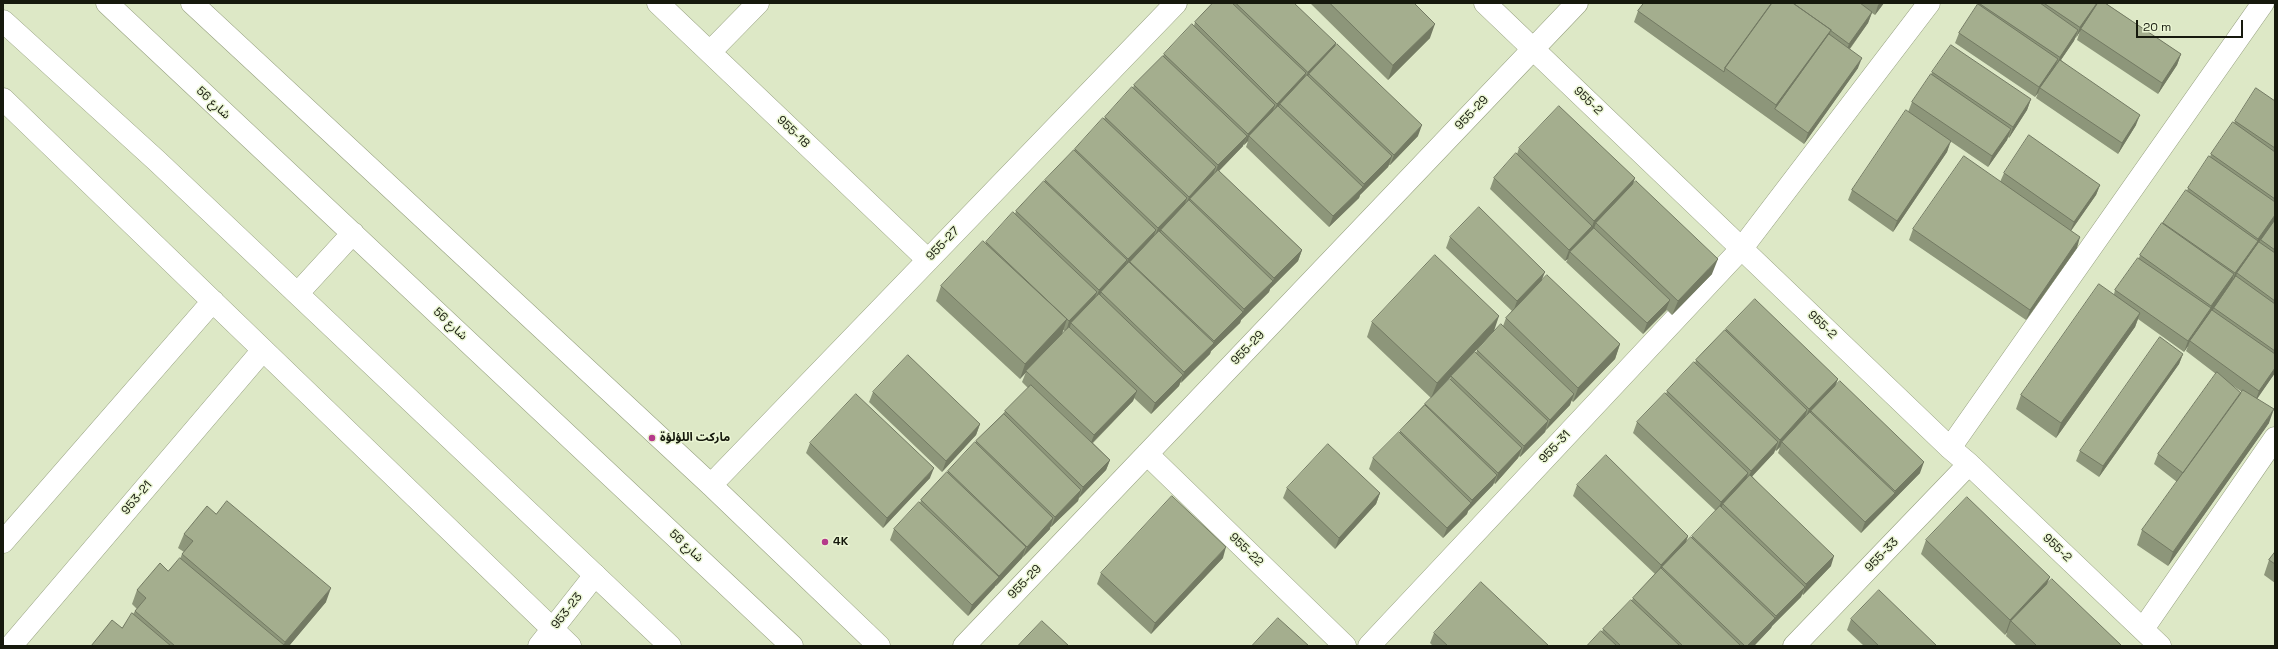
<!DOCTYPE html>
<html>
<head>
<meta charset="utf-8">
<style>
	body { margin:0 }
	#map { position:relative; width:2278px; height:649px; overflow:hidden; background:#dde8c6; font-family:"Space Grotesk",sans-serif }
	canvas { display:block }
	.frame { position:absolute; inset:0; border:4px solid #16190d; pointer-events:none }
	.scale { position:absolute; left:2136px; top:20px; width:107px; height:18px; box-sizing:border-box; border:2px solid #16190d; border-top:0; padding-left:5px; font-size:12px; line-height:14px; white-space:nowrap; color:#16190d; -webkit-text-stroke:3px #eaf5d3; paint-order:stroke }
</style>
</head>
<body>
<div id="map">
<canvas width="2278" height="649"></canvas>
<div class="frame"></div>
<div class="scale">20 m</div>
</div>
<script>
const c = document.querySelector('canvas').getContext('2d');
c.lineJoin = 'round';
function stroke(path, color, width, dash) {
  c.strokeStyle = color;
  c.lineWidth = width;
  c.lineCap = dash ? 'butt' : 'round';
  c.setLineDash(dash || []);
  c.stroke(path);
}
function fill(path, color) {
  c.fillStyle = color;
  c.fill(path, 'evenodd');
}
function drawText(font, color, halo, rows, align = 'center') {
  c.font = font + ' "Space Grotesk","Noto Sans Arabic",sans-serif';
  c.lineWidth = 3;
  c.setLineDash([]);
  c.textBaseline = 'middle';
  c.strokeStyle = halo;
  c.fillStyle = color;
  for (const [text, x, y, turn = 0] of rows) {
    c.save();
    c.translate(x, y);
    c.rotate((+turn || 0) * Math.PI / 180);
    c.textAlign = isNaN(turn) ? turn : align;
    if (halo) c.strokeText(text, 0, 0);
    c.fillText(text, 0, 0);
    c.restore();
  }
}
const minor = new Path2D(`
	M192,3L711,485L879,646
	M658,3L928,260
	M1485,3L1950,448L1969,464L2160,646
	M710,52L758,3
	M3,99L570,646
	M1950,448L2263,3
	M1147,454L1345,646
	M711,485L1176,3
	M3,542L213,301
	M2143,629L2275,438
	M11,646L263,350
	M539,646L595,575
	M964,646L1577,3
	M1369,646L1742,248L1929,3
	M1794,646L1969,464`);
const tertiary = new Path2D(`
	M107,3L792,646
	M3,21L157,161L670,646
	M298,293L353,233`);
const wall = new Path2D(`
	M1213,3H1294L1336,46L1418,136L1390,165H1389L1388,167L1360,195L1359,198L1329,227L1246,147L1248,141L1244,145L1243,144V146L1219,171L1302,250L1298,261L1270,289L1269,292L1241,320L1240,323L1211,351L1210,354L1180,383L1179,386L1151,414L1134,398L1133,401L1093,443L1110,460L1106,470L1079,498V497L1078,501L1051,527H1050V529L1023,557L996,586H995L968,616L890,540L894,529L920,503L921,500L948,471L976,443V441L1003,414L1005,411L1028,388L1022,382L1026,372L1020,379L936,301L941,286L1015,214L1016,211L1074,150L1075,149L1104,119L1105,117L1133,88L1134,85L1163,56L1164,54L1194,26L1195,22ZM1063,330L1065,331L1045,351L1062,334Z
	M1310,3H1414L1430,38L1388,80Z
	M1644,3H1884L1875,15L1872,13L1868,23L1850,49L1858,68L1804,144L1634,22L1638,11Z
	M1979,3H2105L2181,54L2177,65L2158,94L2077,40L2080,31L2061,60L2136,125L2118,154L2036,98L2038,93L2035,97L1955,43L1959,33Z
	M1932,72L2031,99L2027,110L2009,138L2008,137L2007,140L1988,167L1950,141L1947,152L1893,232L1848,200L1852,190L1908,112L1912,102L1931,75Z
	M2275,101V373L2257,398L2269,423L2168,566L2137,545L2142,530L2177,482L2154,464L2158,454L2216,374L2186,351L2188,346L2184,352L2138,319L2135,327L2056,438L2016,409L2021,395L2114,294L2115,290L2139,258L2140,255L2163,223L2187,191L2188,188L2210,157L2211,154L2234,123L2235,121ZM2232,385L2242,392L2241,393Z
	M1519,148L1635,178L1632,185L1712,274L1672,315L1667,310L1643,334L1566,262L1568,259L1565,261L1490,189L1494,178L1517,154Z
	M2004,173L2100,185L2096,195L2071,231L2077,248L2026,320L1909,240L1913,229L2000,182Z
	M1450,237L1542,280L1620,344L1615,359L1573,402L1571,400L1570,405L1546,430L1545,432L1520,457L1519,456L1518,458L1495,484L1494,483L1493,485L1468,511V510L1467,514L1443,538L1369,469L1373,458L1399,433L1425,404L1450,380L1451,376L1476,353L1477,350L1503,326L1506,318L1512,311L1446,248Z
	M1372,322L1494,331L1431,398L1367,337Z
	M1726,329L1838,379L1835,386L1920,473L1861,533L1778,453L1780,447L1776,451L1775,450L1774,453L1752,476L1831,566L1803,595L1802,594L1801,597L1772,626L1771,628L1754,646H1587L1602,632L1603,629L1632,600L1633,598L1655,574L1573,496L1577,485L1688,536L1686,542L1692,537L1716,511L1633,433L1637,422L1666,394L1667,391L1695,363L1696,360L1725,330Z
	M2183,354L2179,364L2099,477L2076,461L2080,451Z
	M873,392L980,424L976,435L942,472L869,402Z
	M810,443L930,478L883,528L806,453Z
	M1287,488L1380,493L1376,504L1335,549L1283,498Z
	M216,514L326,602L289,646H91L122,628L133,614L135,611L137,609L132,604L137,590L168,571L180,559L182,554L184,552L178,548L184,534Z
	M1926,540L2047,584L2122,646H2017L2006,636L2007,632L2005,635L1921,554Z
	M2275,552V583L2264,575L2269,560Z
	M1223,558L1151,634L1097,584L1101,573Z
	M1851,619L1937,646H1864L1847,630Z
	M1434,633L1549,646H1433L1430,643Z`);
const shadedWall = new Path2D(`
	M1880,3H1884L1875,15L1878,5Z
	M2097,3H2098L2076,38L2080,27Z
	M1872,12L1868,23L1845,55L1849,44Z
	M1435,24L1430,38L1388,80L1393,65Z
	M1831,30L1826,44L1775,109L1776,105Z
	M2078,30L2074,41L2056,67L2060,57Z
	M1336,43L1333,54L1309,74L1307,79L1304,82L1308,72Z
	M2181,54L2177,65L2158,94L2162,83Z
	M1862,58L1858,68L1804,144L1808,133Z
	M2058,59L2054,69L2040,88L2038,93L2035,97L2039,87Z
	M1306,73L1302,84L1280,104L1278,109L1273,114L1277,104Z
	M2031,99L2027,110L2009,138L2013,127Z
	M1275,105L1271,116L1249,136L1248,141L1244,145L1248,134Z
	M2140,115L2136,125L2118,154L2122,143Z
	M1422,125L1418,136L1390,165L1394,155Z
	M2011,129L2007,140L1988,167L1992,156Z
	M1247,136L1243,146L1214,176L1218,165Z
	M1951,141L1947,152L1893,232L1897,221Z
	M1392,156L1388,167L1360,195L1364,184Z
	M1216,167L1212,178L1190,199L1189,202L1185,207L1189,197Z
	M1635,178L1630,193L1596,223L1593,231L1589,235L1594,221Z
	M2100,185L2096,195L2070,232L2074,222Z
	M1363,187L1359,198L1329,227L1333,216Z
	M1187,198L1183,209L1161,230L1160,233L1154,239L1158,228Z
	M2275,215V220L2237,273L2235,279L2232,284L2235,273L2257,243L2258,239Z
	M1592,226L1588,236L1570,252L1568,259L1565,261L1569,250Z
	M1156,230L1152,241L1130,262L1129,265L1124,270L1128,259Z
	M2080,237L2077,248L2026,320L2030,310Z
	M1302,250L1298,261L1270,289L1274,278Z
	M1718,259L1712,274L1672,315L1678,301Z
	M1127,260L1124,271L1101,292L1100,296L1095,301L1099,290Z
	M1545,272L1541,282L1513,312L1517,301Z
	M2234,274L2231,285L2190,341L2188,346L2184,352L2188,341L2210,310L2211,306Z
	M1273,281L1269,292L1241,320L1240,323L1211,351L1210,354L1181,383L1184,372L1213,344L1214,341L1243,312L1244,309Z
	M1097,292L1093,303L1071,323L1070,327L1066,332L1069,321Z
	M1670,300L1666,310L1643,334L1647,323Z
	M2140,313L2135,327L2056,438L2061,423Z
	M1499,316L1494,331L1431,398L1437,383Z
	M1067,319L1062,334L1020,379L1025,364Z
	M1620,344L1615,359L1573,402L1578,388Z
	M2183,354L2179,364L2099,477L2103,466Z
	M2275,368V373L2255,402L2259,391Z
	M1183,375L1179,386L1151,414L1155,403Z
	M1838,379L1834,389L1811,411L1810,415L1805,420L1809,409Z
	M1137,391L1133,401L1090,445L1094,435Z
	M1574,394L1570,405L1546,430L1550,420Z
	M2274,409L2269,423L2168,566L2173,552Z
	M1807,410L1804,421L1782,442L1780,447L1776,451L1780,440Z
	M1548,421L1545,432L1520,457L1524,446Z
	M980,424L976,435L942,472L946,461Z
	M1778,442L1774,453L1747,482L1751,471Z
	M1522,448L1518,458L1495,484L1498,473Z
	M1110,460L1106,470L1079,498L1083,487Z
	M1924,462L1920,473L1861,533L1865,522Z
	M934,468L930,478L883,528L887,518Z
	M1748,473L1745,484L1723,504L1721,509L1717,513L1721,502Z
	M1497,475L1493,485L1468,511L1472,500Z
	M1081,490L1078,501L1051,527L1055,517Z
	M1380,493L1376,504L1335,549L1339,538Z
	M1471,503L1467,514L1443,538L1447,528Z
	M1053,518L1050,529L1023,557L1027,547Z
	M1688,536L1684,547L1662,567L1661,572L1657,576L1661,565Z
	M1026,547L1022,558L996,586L999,576Z
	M1226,547L1223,558L1151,634L1155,623Z
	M1834,556L1831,566L1803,595L1806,584Z
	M999,577L995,587L968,616L972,605Z
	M2050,577L2044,591L2011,621L2007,632L2005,635L2010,620Z
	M1805,587L1801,597L1772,626L1771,628L1754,646H1747Z
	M331,588L326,602L289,646H283L285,642Z`);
const building = new Path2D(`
	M1213,3H1232L1306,73L1277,104L1195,22Z
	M1236,3H1294L1336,43L1308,72Z
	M1330,3H1414L1435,24L1393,65Z
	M1644,3H1772L1725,68L1724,72L1638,11Z
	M1772,3H1793L1831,30L1776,105L1725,68Z
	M1793,3H1860L1872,12L1849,44L1830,30H1831Z
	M1979,3H2040L2078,30L2060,57Z
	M2044,3H2097L2080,27Z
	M2098,3H2105L2181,54L2162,83L2081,29Z
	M1978,4L2058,59L2039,87L1959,33Z
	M1192,24L1275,105L1248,134L1164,54Z
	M1829,34L1862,58L1808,133L1775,109Z
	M1337,44L1422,125L1394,155L1309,74Z
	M1951,45L2031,99L2013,127L1932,72Z
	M1163,56L1247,136L1218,165L1134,85Z
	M2060,60L2140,115L2122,143L2040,88Z
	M1931,74L2011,129L1992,156L1912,102Z
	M1307,75L1392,156L1364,184L1280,104Z
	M1132,87L1216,167L1189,197L1105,117Z
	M2256,88L2275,101V148L2235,121Z
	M1278,106L1363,187L1333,216L1249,136Z
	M1559,106L1635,178L1594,221L1519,148Z
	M1906,110L1951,141L1897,221L1852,190Z
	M1103,118L1187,198L1158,228L1075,149Z
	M2233,122L2275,152V199L2211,154Z
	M2029,135L2100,185L2074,222L2004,173Z
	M1074,150L1156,230L1128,259L1045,180Z
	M1516,153L1592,226L1569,250L1494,178Z
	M1964,156L2080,237L2030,310L1913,229Z
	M2209,156L2275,202V215L2258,239L2188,188Z
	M1218,170L1302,250L1274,278L1190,199Z
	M1044,181L1127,260L1099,290L1016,211Z
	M1636,181L1718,259L1678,301L1596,223Z
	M2186,190L2258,241L2235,273L2163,223Z
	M1189,200L1273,281L1244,309L1161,230Z
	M1479,207L1545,272L1517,301L1450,237Z
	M1013,212L1097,292L1069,321L986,242Z
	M2275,220V250L2261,240Z
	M2162,223L2234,274L2211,306L2140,255Z
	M1594,228L1670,300L1647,323L1570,252Z
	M1159,231L1243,312L1214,341L1130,262Z
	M983,241L1067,319L1025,364L941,286Z
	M2259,242L2275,253V301L2237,273Z
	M1435,255L1499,316L1437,383L1372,322Z
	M2138,258L2211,308L2188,341L2115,290Z
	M1129,262L1214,343L1184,372L1101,292Z
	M1547,275L1620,344L1578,388L1506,318Z
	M2236,276L2275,304V351L2214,308Z
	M2099,284L2140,313L2061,423L2021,395Z
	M1099,294L1183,375L1155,403L1071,323Z
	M1755,299L1838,379L1809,409L1726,329Z
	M2212,310L2275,354V368L2259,391L2190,341Z
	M1501,324L1574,394L1550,420L1477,350Z
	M1069,327L1137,391L1094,435L1026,371Z
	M1725,330L1807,410L1780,440L1696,360Z
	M2160,337L2183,354L2103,466L2080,451Z
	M1475,352L1548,421L1524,446L1451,376Z
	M908,355L980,424L946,461L873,392Z
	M1694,362L1778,442L1751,471L1667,391Z
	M2217,372L2241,393L2183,473L2158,454Z
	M1450,379L1522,448L1498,473L1425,404Z
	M1840,381L1924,462L1895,491L1811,411Z
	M1031,385L1110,460L1083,487L1005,411Z
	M2243,390L2274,409L2173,552L2142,530Z
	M1665,393L1748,473L1721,502L1637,422Z
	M856,394L934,468L887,518L810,443Z
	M1425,405L1497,475L1472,500L1400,431Z
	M1810,412L1895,493L1865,522L1782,442Z
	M1004,414L1081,490L1055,517L976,441Z
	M1399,432L1471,503L1447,528L1373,458Z
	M975,442L1053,518L1027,547L948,471Z
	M1328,444L1380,493L1339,538L1287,488Z
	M1606,455L1688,536L1661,565L1577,485Z
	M947,472L1026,547L999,576L921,500Z
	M1750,475L1834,556L1806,584L1723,504Z
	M1172,496L1226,547L1155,623L1101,573Z
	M1967,497L2050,577L2010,620L1926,540Z
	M227,501L331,588L285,642L182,554L193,541L184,534L207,506L216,514Z
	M919,502L999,577L972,605L894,529Z
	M1720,506L1805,587L1776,616L1692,536Z
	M1691,537L1775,618L1747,646H1745L1662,567Z
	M2275,552V564L2269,560Z
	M180,558L284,645L283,646H175L135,611L146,598L137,590L160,563L168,571Z
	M1661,568L1741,646H1683L1633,598Z
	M2052,579L2122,646H2037L2011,621Z
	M1481,582L1549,646H1448L1434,633Z
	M1879,590L1937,646H1879L1851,619Z
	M1631,600L1680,646H1621L1603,629Z
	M132,613L171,646H91L112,620L122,628Z
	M1278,618L1309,646H1252Z
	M1042,621L1069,646H1018Z
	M1601,631L1617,646H1587Z`);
const markers = [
	[652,438,4,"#b53a8b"],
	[825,542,4,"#b53a8b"]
];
const streetNames = [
	["955-2",1588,101,44],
	["شارع 56",213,103,43],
	["955-29",1472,113,-46],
	["955-18",793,132,44],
	["955-27",943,244,-46],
	["شارع 56",450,324,43],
	["955-2",1822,325,44],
	["955-29",1248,348,-46],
	["955-31",1555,447,-47],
	["953-21",137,498,-50],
	["شارع 56",686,546,43],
	["955-2",2057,548,44],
	["955-22",1246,550,44],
	["955-33",1882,555,-46],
	["955-29",1025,582,-46],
	["953-23",567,611,-52]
];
const poiNames = [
	["ماركت اللؤلؤة",660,438],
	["4K",833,542]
];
stroke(minor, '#959f7f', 23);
stroke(tertiary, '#959f7f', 23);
stroke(minor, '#fff', 22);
stroke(tertiary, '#fff', 22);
fill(wall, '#8d967a');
fill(shadedWall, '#737a63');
fill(building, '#a4ae8e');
stroke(building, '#737a63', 1);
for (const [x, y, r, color] of markers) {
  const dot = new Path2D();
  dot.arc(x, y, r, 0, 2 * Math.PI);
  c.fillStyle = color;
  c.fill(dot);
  stroke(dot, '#eaf5d3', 1.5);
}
drawText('12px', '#16190d', '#eaf5d3', streetNames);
drawText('bold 12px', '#16190d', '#eaf5d3', poiNames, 'left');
</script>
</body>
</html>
